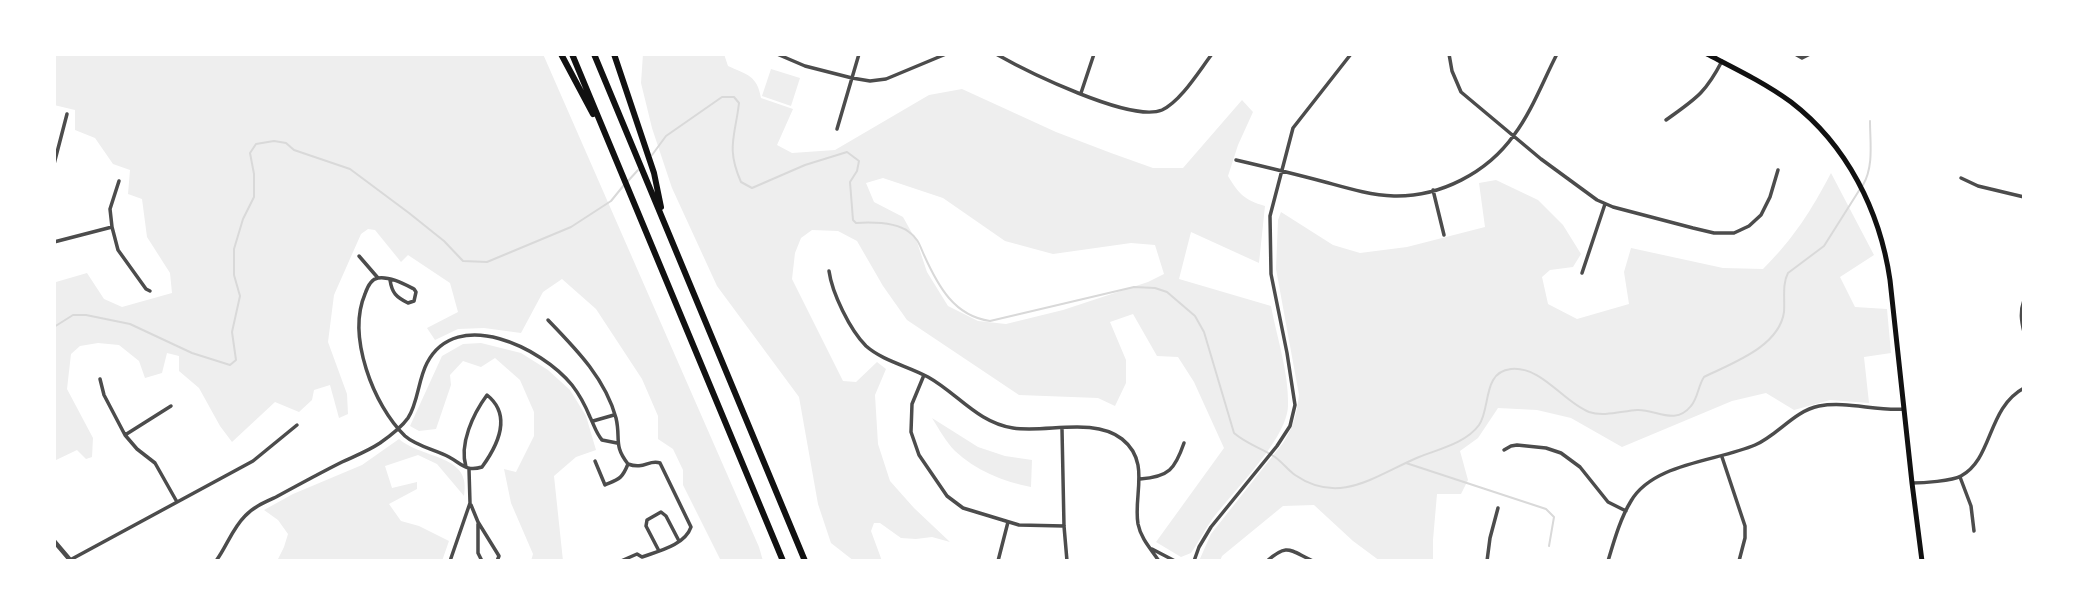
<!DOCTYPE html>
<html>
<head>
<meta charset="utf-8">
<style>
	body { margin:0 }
	#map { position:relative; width:2078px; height:615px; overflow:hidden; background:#fff; font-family:Inter,sans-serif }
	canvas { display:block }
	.frame { position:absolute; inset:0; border:56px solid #fff; pointer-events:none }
</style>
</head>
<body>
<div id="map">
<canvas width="2078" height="615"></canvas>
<div class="frame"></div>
</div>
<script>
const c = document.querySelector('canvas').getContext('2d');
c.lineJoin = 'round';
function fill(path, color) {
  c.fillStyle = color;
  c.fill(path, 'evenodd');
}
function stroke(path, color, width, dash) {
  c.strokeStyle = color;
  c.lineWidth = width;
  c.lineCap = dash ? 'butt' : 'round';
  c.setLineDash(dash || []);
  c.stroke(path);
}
const green = new Path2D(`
	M54,54H543L759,547L763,561H721L683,485V470L673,449L658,439V416L642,379L596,309L562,279L543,292L521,333L484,328L458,329L435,340L427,328L458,312L450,283L408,255L401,262L375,230L368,229L361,234L334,295L328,342L347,394L348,414L339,418L330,385L314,390L312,400L299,412L275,402L232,442L220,426L199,388L179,371V356L167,353L162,373L145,378L139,361L119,345L98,343L80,346L71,354L67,389L93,438L92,457L86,459L77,450L54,461V290L56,282L87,273L104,299L122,307L172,293L170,273L147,237L142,199L128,194L130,170L113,164L95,138L75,130V110L54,105Z
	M643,54H724L728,66C747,75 757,75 761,98L793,109L777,145L792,153L835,150L929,95L962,89L1056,132L1111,153L1153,168H1183L1242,100L1253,112L1238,145L1228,176C1239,194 1244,200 1265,206L1259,263L1191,232L1179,279L1271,306C1277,338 1289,373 1288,406C1287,440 1231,493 1211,521C1204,531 1198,543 1191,553L1181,557L1156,542L1224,448L1194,382L1178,357L1157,356L1133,314L1110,322L1126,360V383L1115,406L1098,398L1019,395L907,320L883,286L857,241L838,231L812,230L801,238L795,253L792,279L843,381L856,382L877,362L886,369L875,395L878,444L890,481L914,508L950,542L932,537L916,539L901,538L880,523H874L871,531L882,561H854L831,543L818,504L799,397L717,286L672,188L652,128L641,83ZM883,178L943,198L1005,241L1053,254L1131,243L1155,245L1164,274L1148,282L1063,310L1006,324L978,321L948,306L927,272L917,242L903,217L874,202L866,183Z
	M771,69L800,78L791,106L762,96Z
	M1831,173L1874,255L1840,277L1855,307L1887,309L1891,353L1864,357L1869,403L1830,400L1794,410L1766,393L1732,401L1622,447L1571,418L1537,410L1498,408L1478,438L1460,451L1468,480L1461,494H1437L1433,540V561H1380L1353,541L1314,505L1283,506L1222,556L1220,561H1199L1211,534L1283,443C1293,428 1297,413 1299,395L1276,269L1278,220L1281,212L1333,245L1360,253L1407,247L1485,227L1479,183L1496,180L1538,200L1563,225L1581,254L1573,267L1550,270L1542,277L1548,304L1577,319L1629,304L1624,272L1631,248L1723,268L1763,269C1794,238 1811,211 1831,173Z
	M481,343L521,353L548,370L570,390L586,416L596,450L576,457L554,476L563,561H531L533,554L511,503L504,469L516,472L534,436V412L520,380L495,358L481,367L463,361L450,375L451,385L436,429L419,431L410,426L442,356L463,344Z
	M932,418L978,447L1005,456L1032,460L1031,487C1004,482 975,470 955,451C946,442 939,429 932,418Z
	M399,439C424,460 472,454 464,496L437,464L418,455L385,466L392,488L417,482V489L389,504L401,521L419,526L449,541L442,561H277L284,547L288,534L278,520L264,510L293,494L362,465Z`);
const stream = new Path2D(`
	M652,155L666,136L722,97H734L739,103C735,137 726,148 741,182L752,188L805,165L847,152L859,161L857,171L850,182L853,220L856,223C873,222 896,222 909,232C918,238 920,246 924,255C938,286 954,316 990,321L1134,287L1155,288L1167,292L1195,316L1204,332L1234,433C1248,445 1260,447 1275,457C1282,462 1288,470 1295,475C1340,506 1376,475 1419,457C1439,449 1466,443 1479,425C1491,408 1482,372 1511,369C1542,366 1563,402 1589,412C1604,417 1622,411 1637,410C1656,409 1675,426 1691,406C1698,398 1698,386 1704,377C1732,363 1779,347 1784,312C1785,299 1782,284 1788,273L1824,246L1860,189
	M628,181L638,170
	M1863,185C1874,166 1870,142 1870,121
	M54,327L73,315H86L130,324L192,353L230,365L236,360L232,332L240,296L234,275V249L243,219L254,197V174L250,153L256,144L274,141L286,143L294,150L350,169L409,213L444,241L463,261L487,262L571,227L611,201L624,185
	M1406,463L1546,509L1554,517L1549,546`);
const minor = new Path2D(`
	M777,54L805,66L852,78L870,81L886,79L946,54
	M996,54C1026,71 1131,123 1162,110C1181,101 1199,71 1212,54
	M1449,54L1452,71L1461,92L1541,159L1597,200L1613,207L1693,228L1714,233H1734L1749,226L1761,215L1770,197L1778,170
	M1795,54L1802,58L1810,54
	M1081,93L1094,54
	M1666,120C1695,99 1705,94 1722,61
	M837,129L859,54
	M1236,160C1266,167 1295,174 1325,182C1347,188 1370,195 1394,196C1440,197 1487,173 1514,135C1532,111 1543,81 1557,54
	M54,164L67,114
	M1961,178L1978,186L2024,197
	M119,181L110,209L112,227L118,250L146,289L150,291
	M1433,190L1444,235
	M54,242L112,227
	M359,256L378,278
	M829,271C832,293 850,330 866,346C883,361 908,366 928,377C957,393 978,423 1013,428C1047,433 1093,417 1122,439C1151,462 1133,495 1138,524C1141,539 1151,549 1159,561
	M1582,273L1605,204
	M390,280C392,293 396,297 408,303L414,301L416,292L414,289C404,284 389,276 378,278C371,279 367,288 365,294C347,336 373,405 405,436C416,446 436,450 449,457C462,464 466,472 482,467C498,445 512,415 487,395C473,414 459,444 466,467
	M2024,300C2020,311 2021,320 2024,332
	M548,320C576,349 605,378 616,418C621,439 613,445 628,464C622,479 619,479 605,485L595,461
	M924,375L912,404L911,432L919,455L947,496L963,508L1019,525L1064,526
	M100,379L104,395L125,435L137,449L155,463L177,502
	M593,421L614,415
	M1062,429L1064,526L1067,561
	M125,435L171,406
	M1504,450L1511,446L1517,445L1546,448L1561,453L1580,467L1608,502L1626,511
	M1722,457L1745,526V538L1739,561
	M1960,477L1971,506L1974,531
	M1140,479C1169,477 1175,469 1184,443
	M1912,483C1923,483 1952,481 1961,476C1993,459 1987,408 2024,388
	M471,505L478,522L499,556L497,561
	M478,524V553L482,561
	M1152,549L1175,561
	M659,551L646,526L647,520L661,512L666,516L679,541
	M70,560L253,461L297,425
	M216,561C227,546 232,529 245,516C253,507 265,502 276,497C298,485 320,473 342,462C355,456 368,451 380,443C390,436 401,428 408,418C418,403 418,380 427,363C457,306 542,348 572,385C579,394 585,405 590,417C594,425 596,433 602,440L617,443
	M450,561L470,503L469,469
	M621,561L637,554L642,557C659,551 685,545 691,527L660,463C649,459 644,470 628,464
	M998,561L1008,522
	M1194,561L1199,547L1211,527L1277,446L1290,426L1295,405L1287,353L1271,274L1270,216L1293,128L1351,54
	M1267,561C1288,543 1289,550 1313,561
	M1487,561L1490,538L1498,508
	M1608,561C1614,541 1620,519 1631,501C1653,463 1718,461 1755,445C1778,435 1794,411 1819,406C1847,401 1875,411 1904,409`);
const tertiary = new Path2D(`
	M54,541L71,561`);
const secondary = new Path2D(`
	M1707,54C1736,69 1765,83 1791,102C1847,145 1880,211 1890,280L1912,483L1922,561`);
const motorway = new Path2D(`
	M561,54L593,114
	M572,54L783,561
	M594,54L805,561
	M614,54L654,173L661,207`);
fill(green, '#eee');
stroke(stream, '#d9d9d9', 2);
stroke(minor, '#4c4c4c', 3.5);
stroke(tertiary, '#4c4c4c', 4.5);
stroke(secondary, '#111', 5);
stroke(motorway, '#111', 6);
</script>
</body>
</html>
